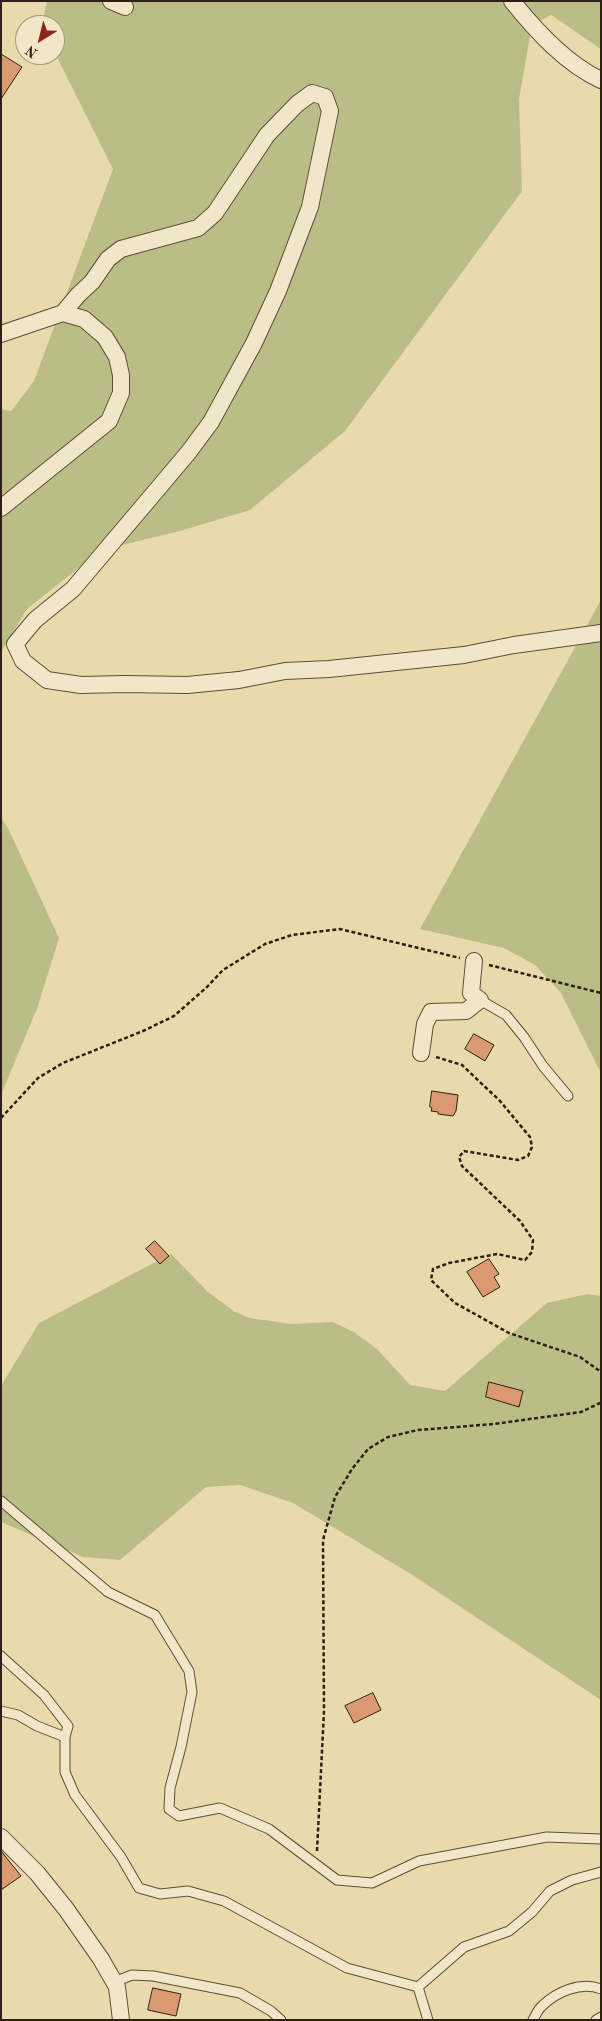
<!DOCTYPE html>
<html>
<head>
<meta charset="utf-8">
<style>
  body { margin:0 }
  #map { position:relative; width:602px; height:2021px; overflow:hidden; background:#e9daab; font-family:"Old Standard TT",serif }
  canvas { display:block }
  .frame { position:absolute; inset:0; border:2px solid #2d2016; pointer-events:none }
  .north { position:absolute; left:15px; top:15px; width:50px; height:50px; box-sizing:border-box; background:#f1e7c8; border:1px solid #a39781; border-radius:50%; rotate:216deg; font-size:14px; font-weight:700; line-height:20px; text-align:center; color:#2d2016 }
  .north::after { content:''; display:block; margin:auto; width:18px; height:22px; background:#8f2418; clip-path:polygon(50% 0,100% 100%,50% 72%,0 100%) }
</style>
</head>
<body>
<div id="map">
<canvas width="602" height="2021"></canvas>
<div class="frame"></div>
<div class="north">N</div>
</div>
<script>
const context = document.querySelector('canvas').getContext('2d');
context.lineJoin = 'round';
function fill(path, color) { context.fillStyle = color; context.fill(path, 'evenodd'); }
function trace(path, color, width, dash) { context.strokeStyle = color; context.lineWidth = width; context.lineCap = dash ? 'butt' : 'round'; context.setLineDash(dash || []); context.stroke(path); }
const green = new Path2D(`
  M47 1H601V49L551 15 532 25 519 99 522 191 345 431 250 510 180 531 101 550 27 609 1 652V409L11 411 34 381 113 169 55 53V25H42Z
  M601 600V1073L561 993 535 965 504 948 420 929Z
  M1 818 8 828 59 938 38 1006 1 1095Z
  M171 1254 208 1292 235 1312 250 1318 291 1324 333 1322 354 1332 378 1350 410 1385 445 1391 547 1303 587 1294 601 1296V1700L414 1576 293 1503 240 1485 206 1487 120 1560 83 1557 1 1522V1386L39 1323Z`);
const building = new Path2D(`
  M1 54 22 67 1 99Z
  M474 1034 494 1045 485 1061 465 1049Z
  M432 1091 458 1095 456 1111 453 1116 438 1114V1112L431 1111 432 1108 430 1107Z
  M155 1241 169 1256 160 1264 146 1249Z
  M489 1259 499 1274 494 1277 500 1287 483 1297 467 1272Z
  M489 1382 523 1391 519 1407 486 1397Z
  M373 1693 381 1710 354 1723 345 1706Z
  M1 1851 21 1876 1 1890Z
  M153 1988 181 1994 176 2016 148 2010Z`);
const path = new Path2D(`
  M489 965 601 993
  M436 1057 462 1065 500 1101 530 1137 532 1147 528 1156 518 1160 464 1151 459 1157 462 1166 520 1221 533 1240 532 1252 525 1260 497 1254 449 1263 433 1269 431 1280 455 1303 509 1333 580 1357 601 1372
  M1 1118 38 1078 63 1063 143 1031 174 1016 207 987 223 970 265 944 292 935 340 929 460 958
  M317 1851 324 1711 323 1540 335 1497 352 1469 368 1449 388 1437 418 1430 494 1424 581 1412 600 1403 601 1400`);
const service = new Path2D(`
  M480 1000 506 1015 524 1037 543 1066 568 1096
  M1 1501 108 1592 155 1615 189 1671 192 1692 181 1747 170 1788 169 1809 179 1816 220 1808 269 1829 337 1880 372 1883 419 1861 547 1837 601 1839
  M1 1656 44 1695 68 1726 65 1737V1772L75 1795 121 1857 139 1888 160 1894 188 1891 224 1901 347 1968 418 1987
  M1 1711 18 1715 37 1726 65 1737
  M114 1982 132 1975 153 1976 240 1993 271 2011 281 2020
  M418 1987 464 1947 509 1931 532 1912 550 1891 572 1880 601 1872
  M418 1987 428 2020
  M533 2020C536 2015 538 2009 542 2006 556 1992 581 1981 601 1989
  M596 2020 601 2017`);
const minor = new Path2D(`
  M111 1 125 7
  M512 1C536 31 566 64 601 80
  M1 334 63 313 78 295 92 282 108 259 121 249 198 228 215 213 267 135 297 104 312 93 325 97 330 111 310 207 278 291 254 343 211 422 188 453 73 589 35 620 15 644 23 661 47 680 81 685 124 684 187 685 239 680 285 671 329 669 464 655 514 645 601 633
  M1 508 109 421 121 393V375L117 357 105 337 84 319 63 313
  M421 1053 425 1024 431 1012 466 1011 480 1000 471 993 474 961
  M1 1837 37 1873 66 1909 101 1959 117 1987 121 2020`);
fill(green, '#babe86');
fill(building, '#da9970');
trace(building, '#2d2016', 1);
trace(service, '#5c4e3b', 11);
trace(minor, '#5c4e3b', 18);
trace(path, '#2d2016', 2.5, [4, 2.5]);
trace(service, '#f1e7c8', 9);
trace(minor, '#f1e7c8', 16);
</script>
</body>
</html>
